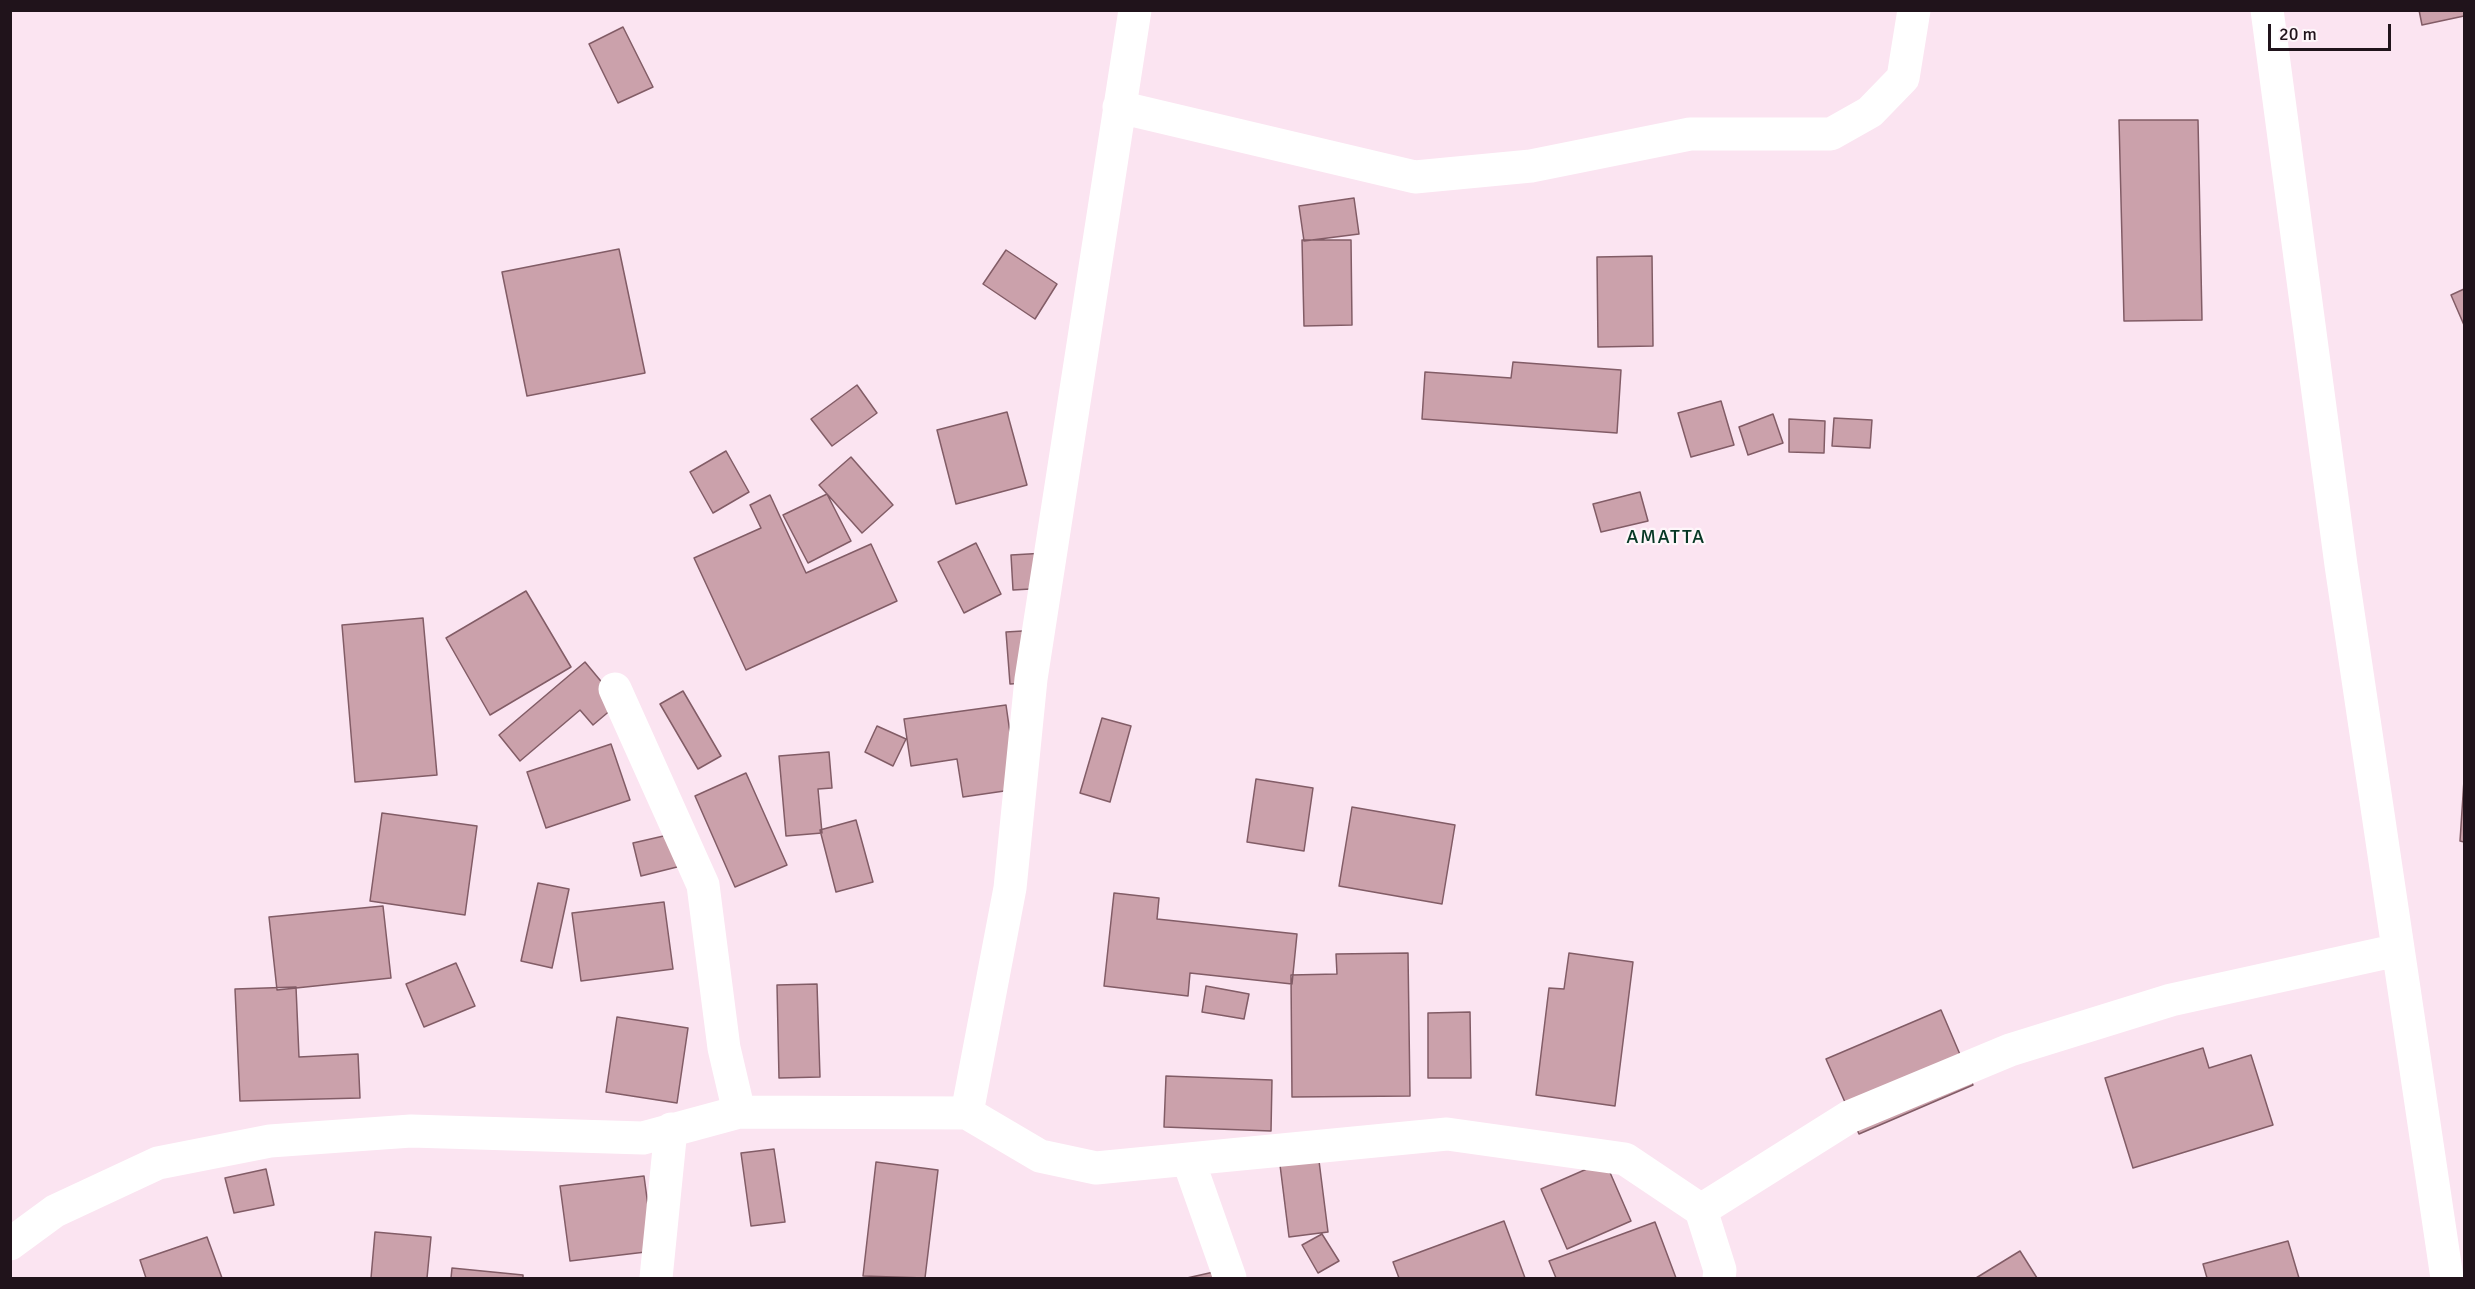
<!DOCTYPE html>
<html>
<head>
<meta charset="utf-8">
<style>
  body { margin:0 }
  #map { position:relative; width:2475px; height:1289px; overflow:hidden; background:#fbe4f1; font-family:Signika,sans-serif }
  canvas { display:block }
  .frame { position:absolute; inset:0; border:12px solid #20131b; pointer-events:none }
  .scale { position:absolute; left:2268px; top:24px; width:123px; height:27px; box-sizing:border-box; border:3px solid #20131b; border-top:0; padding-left:8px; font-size:18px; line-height:21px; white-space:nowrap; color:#20131b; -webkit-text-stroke:4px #fef6fa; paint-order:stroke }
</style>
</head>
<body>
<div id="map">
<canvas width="2475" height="1289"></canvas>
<div class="frame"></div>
<div class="scale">20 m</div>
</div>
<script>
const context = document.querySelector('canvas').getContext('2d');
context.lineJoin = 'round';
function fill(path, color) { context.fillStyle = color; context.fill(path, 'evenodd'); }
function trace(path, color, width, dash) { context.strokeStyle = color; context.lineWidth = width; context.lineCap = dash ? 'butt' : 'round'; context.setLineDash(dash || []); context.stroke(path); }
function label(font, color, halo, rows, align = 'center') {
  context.font = font + ' Signika,sans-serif'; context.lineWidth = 4.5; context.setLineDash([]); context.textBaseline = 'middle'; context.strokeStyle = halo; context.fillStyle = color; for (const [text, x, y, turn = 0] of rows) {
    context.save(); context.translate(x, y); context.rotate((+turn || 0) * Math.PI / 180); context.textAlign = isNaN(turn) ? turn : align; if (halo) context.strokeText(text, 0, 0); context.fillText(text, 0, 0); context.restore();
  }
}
const building = new Path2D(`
  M2419 10H2464V16L2422 25Z
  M623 27 653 87 618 103 589 44Z
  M2119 120H2198L2202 320 2124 321Z
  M1354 198 1359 234 1304 241 1299 206Z
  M1302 240H1351L1352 325 1304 326Z
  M619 249 645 373 527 396 502 272Z
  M1006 250 1057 284 1035 319 983 284Z
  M1652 256 1653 346 1598 347 1597 257Z
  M2464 289V325L2451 295Z
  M1513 362 1621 370 1617 433 1422 419 1425 372 1511 378Z
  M857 385 877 413 832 446 811 419Z
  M1721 401 1734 445 1691 457 1678 413Z
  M1007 412 1027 485 956 504 937 430Z
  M1773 414 1783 443 1748 455 1739 427Z
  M1834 418 1872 420 1870 448 1832 446Z
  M1789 419 1825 421 1824 453 1789 452Z
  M726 451 749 492 713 513 690 472Z
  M851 457 893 505 862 533 819 485Z
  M1640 492 1648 521 1601 532 1593 504Z
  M827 494 851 541 808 563 783 515Z
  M770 495 806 573 871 544 897 601 746 670 694 558 761 528 750 505Z
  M976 543 1001 594 964 613 938 562Z
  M1046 553 1048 588 1013 590 1011 555Z
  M526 591 571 667 490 715 446 638Z
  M423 618 437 775 355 782 342 625Z
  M1039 630 1044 682 1010 684 1006 632Z
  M585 662 619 703 593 725 580 710 520 761 499 735Z
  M683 691 721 756 698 769 660 704Z
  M1006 705 1018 789 963 797 957 759 911 766 904 719Z
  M1102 718 1131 726 1110 802 1080 793Z
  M877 726 906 739 893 766 865 752Z
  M611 744 630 800 546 828 527 772Z
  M829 752 832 788 818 789 822 833 786 836 779 756Z
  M746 773 787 865 735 887 695 796Z
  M1256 779 1313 788 1304 851 1247 842Z
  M2464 780V842L2460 841Z
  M1352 807 1455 825 1442 904 1339 886Z
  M382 813 477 826 465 915 370 901Z
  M856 820 873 882 836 892 820 830Z
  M681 832 689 864 641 876 633 843Z
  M538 883 569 889 552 968 521 961Z
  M1114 893 1159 898 1157 919 1297 934 1292 984 1190 973 1188 996 1104 986Z
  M664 902 673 969 581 981 572 913Z
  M383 906 391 978 277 990 269 917Z
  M1408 953 1410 1096 1292 1097 1291 975 1337 974 1336 954Z
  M1569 953 1633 962 1615 1106 1536 1095 1549 988 1564 989Z
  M456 963 475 1006 424 1027 406 984Z
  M817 984 820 1077 779 1078 777 985Z
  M1206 986 1249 994 1244 1019 1202 1012Z
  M296 987 299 1057 358 1054 360 1098 240 1101 235 989Z
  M1941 1010 1973 1085 1859 1134 1826 1059Z
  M1470 1012 1471 1078H1428V1013Z
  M617 1017 688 1028 677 1103 606 1092Z
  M2203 1048 2209 1068 2251 1055 2273 1125 2133 1168 2105 1078Z
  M1166 1076 1272 1080 1271 1131 1164 1127Z
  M774 1149 785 1222 751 1226 741 1153Z
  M1318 1153 1328 1232 1289 1237 1279 1157Z
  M1605 1161 1631 1221 1567 1249 1541 1189Z
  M876 1162 938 1170 925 1278 863 1276Z
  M266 1169 274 1205 234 1213 225 1178Z
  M644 1176 654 1251 570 1261 560 1186Z
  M1504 1221 1525 1278H1399L1393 1262Z
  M1655 1222 1676 1278H1556L1549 1261Z
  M375 1232 431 1237 427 1278H371Z
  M1322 1234 1339 1261 1318 1273 1302 1245Z
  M207 1237 222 1278H146L140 1260Z
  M2288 1241 2299 1278H2207L2203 1264Z
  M2020 1251 2037 1278H1976Z
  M452 1268 523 1275V1278H451Z
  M1227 1269 1230 1278H1187Z`);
const minor = new Path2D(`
  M2267 10 2341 565 2447 1278
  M1119 107 1415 177 1531 166 1690 134H1831L1870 112 1903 78 1914 10
  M615 689 703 885 724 1048 739 1112
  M967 1113 1010 888 1031 679 1135 10
  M1188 1159 1230 1278
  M1701 1210 1849 1117 2010 1050 2171 1000 2398 950
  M10 1244 55 1211 158 1163 270 1141 411 1131 643 1138 739 1112 967 1113 1040 1156 1096 1168 1447 1134 1625 1159 1701 1210 1720 1270 1719 1278
  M656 1278 671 1129`);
const quarterNames = [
  ["AMATTA",1666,538]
];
fill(building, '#cba1ab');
trace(building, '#825c66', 1.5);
trace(minor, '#fff', 33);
context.letterSpacing = '1.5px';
label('20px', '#073725', '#fef6fa', quarterNames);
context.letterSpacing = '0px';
</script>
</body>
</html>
